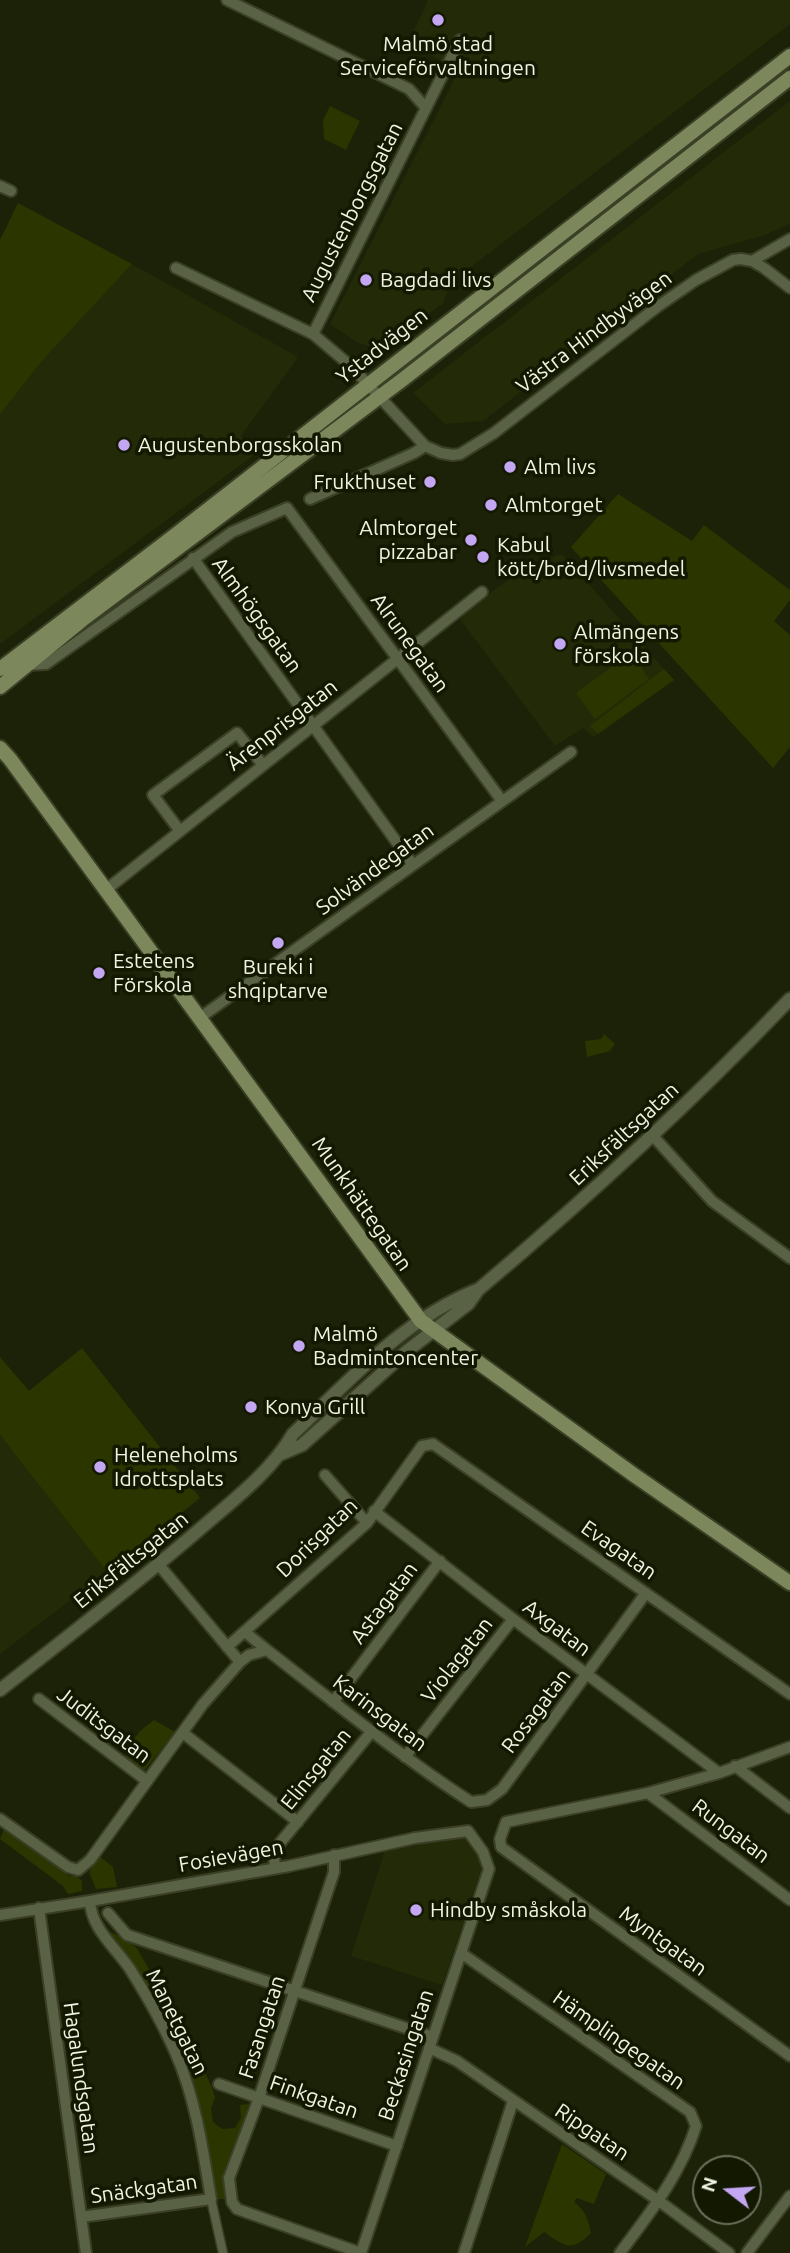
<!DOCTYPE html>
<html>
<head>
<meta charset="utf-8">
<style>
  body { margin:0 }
  #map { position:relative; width:790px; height:2253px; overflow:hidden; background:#1c2207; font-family:Ubuntu,sans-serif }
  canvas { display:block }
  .north { position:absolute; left:692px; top:2155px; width:70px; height:70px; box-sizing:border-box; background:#131801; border:2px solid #6b705c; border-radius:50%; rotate:287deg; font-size:19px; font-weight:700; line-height:28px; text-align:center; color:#eff4e4 }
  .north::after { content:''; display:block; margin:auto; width:24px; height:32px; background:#c3a7f2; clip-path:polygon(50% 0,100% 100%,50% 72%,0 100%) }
</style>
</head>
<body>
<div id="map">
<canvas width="790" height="2253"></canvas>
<div class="north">N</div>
</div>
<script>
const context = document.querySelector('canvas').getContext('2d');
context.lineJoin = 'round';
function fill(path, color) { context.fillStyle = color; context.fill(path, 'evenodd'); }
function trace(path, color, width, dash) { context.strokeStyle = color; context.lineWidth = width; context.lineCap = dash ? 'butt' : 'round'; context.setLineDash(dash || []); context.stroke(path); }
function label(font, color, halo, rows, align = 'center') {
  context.font = font + ' Ubuntu,sans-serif'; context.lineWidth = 7; context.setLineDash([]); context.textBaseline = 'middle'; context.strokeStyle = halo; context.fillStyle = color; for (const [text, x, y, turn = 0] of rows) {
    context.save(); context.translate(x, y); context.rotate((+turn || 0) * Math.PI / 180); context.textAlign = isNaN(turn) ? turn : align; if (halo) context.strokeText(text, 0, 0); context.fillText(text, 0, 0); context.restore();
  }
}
const built = new Path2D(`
  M428 0H790V24L451 282 443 303 407 331 375 349 355 341 330 324 459 70 408 43Z
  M790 101V223L765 235 698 254 483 421 445 424 413 393Z
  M132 264 298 357 241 436 255 454 0 644V414L42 361Z
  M562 554 674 680 593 737 583 728 555 746 460 619 489 594 507 581 533 565Z
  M0 1435 107 1572 0 1654Z
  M466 1833 483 1863 442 1985 351 1956 385 1850 414 1840Z`);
const green = new Path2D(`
  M330 106 360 121 346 150 324 139 323 120Z
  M18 203 132 264 42 361 0 414V240Z
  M618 494 692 541 704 525 790 590V600L774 621 790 635V747L773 768 571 547Z
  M631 653 649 679 595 719 576 693Z
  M664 669 674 680 598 734 590 726Z
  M604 1034 615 1044 610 1051 587 1057 585 1041 601 1039Z
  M82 1348 200 1498 107 1572 0 1435V1357L29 1391Z
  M154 1720 175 1732 143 1772 127 1762 125 1751 140 1731Z
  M4 1829 9 1830 69 1876H77L82 1881V1891L68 1894 63 1886 0 1839Z
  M99 1856 113 1867 117 1887 96 1889 89 1872Z
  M103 1928 131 1942 138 1950 181 2025 211 2085 215 2097 211 2109 213 2122 222 2129 235 2128 241 2118 240 2105 249 2104 223 2182 227 2199H216L181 2061Z
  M562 2144 606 2174 594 2204 577 2198 574 2202C586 2211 588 2219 591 2233 571 2253 565 2246 544 2232L525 2247Z`);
const pedestrian = new Path2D(`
  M211 2199 223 2253`);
const minor = new Path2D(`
  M227 0 409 89 426 108
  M0 186 11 191
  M752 261 764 268 790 288
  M176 268 313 334 352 367 425 446 441 453 453 455 460 454 494 433 657 307 696 280 733 260 741 259 752 261 790 239
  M313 334 460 40
  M310 499 414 453 425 446
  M193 558 413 865
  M28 665 46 664 232 532 287 508 502 801
  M180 831 153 795 237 733 263 765
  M107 889 482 592
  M201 1017 571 752
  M653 1136 712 1201 790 1258
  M325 1475 367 1523
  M374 1511 513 1619 719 1773
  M159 1565 240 1662
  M245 1632 267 1650
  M227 1647 367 1523 422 1446 433 1444 790 1694
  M39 1699 147 1781
  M333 1702 440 1561
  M183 1733 298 1822
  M790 1747 719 1773 648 1793 506 1822 500 1839 501 1847 790 2056
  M405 1757 513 1619
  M735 1766 790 1808
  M648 1793 790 1900
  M0 1819 68 1867 78 1870 90 1860 203 1704 240 1662 249 1655 267 1650C334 1702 400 1756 471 1802L487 1800 502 1789 646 1593
  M334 1855V1872L259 2098 229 2178 232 2202 237 2209 361 2253
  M275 1868 274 1856 280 1843 372 1731
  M39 1908 86 2253
  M108 1913 127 1935 433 2037
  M0 1915 90 1901 289 1866 415 1838 468 1831 483 1852 489 1869 361 2253
  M461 1953 690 2112 696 2126C681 2174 649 2214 620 2253
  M429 2048 457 2061 659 2201 729 2253
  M219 2084 397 2146
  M81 2217 211 2199C203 2150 196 2100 176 2054 163 2024 147 1996 130 1969 115 1947 91 1928 90 1901
  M464 2253 513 2101
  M747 2253 790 2196`);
const tertiary = new Path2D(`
  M281 1454 302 1445 407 1351 468 1304 478 1290C587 1198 692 1102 790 999
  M0 1690C67 1637 135 1585 200 1529 232 1501 271 1472 293 1434 349 1381 404 1319 477 1290`);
const secondary = new Path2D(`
  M0 669 174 536 790 56
  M0 687 82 620 402 380 790 78
  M0 748 10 759 421 1321 634 1475 790 1583`);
const markers = [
  [438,20,7,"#c3a7f2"],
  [366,280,7,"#c3a7f2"],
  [124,445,7,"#c3a7f2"],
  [510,467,7,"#c3a7f2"],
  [430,482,7,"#c3a7f2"],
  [491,505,7,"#c3a7f2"],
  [471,540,7,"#c3a7f2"],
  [483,557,7,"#c3a7f2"],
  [560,644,7,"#c3a7f2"],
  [278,943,7,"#c3a7f2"],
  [99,973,7,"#c3a7f2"],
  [299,1346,7,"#c3a7f2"],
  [251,1407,7,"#c3a7f2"],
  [100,1467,7,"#c3a7f2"],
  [416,1910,7,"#c3a7f2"]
];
const poiNames = [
  ["Malmö stad",438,44,"center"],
  ["Serviceförvaltningen",438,68,"center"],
  ["Bagdadi livs",380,280],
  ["Augustenborgsskolan",138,445],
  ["Alm livs",524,467],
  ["Frukthuset",416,482,"right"],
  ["Almtorget",505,505],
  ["Almtorget",457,528,"right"],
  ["pizzabar",457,552,"right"],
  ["Kabul",497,545],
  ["kött/bröd/livsmedel",497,569],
  ["Almängens",574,632],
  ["förskola",574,656],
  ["Estetens",113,961],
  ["Förskola",113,985],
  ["Bureki i",278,967,"center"],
  ["shqiptarve",278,991,"center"],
  ["Malmö",313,1334],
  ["Badmintoncenter",313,1358],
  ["Konya Grill",265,1407],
  ["Heleneholms",114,1455],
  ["Idrottsplats",114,1479],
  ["Hindby småskola",430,1910]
];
const streetNames = [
  ["Augustenborgsgatan",352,212,-63],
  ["Västra Hindbyvägen",594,332,-37],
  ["Ystadvägen",382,346,-38],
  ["Almhögsgatan",257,615,54],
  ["Alrunegatan",410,643,54],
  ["Ärenprisgatan",282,725,-38],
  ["Solvändegatan",375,869,-36],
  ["Eriksfältsgatan",624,1134,-43],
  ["Munkhättegatan",362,1204,55],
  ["Dorisgatan",317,1538,-44],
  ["Evagatan",619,1550,35],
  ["Eriksfältsgatan",131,1560,-39],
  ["Astagatan",384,1603,-53],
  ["Axgatan",557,1628,37],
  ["Violagatan",457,1660,-52],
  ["Rosagatan",536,1711,-53],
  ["Karinsgatan",380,1713,37],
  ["Juditsgatan",104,1725,37],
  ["Elinsgatan",316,1769,-51],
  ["Rungatan",731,1831,37],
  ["Fosievägen",231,1856,-10],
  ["Myntgatan",663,1941,36],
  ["Manetgatan",177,2022,64],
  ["Fasangatan",262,2027,-72],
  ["Hämplingegatan",619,2040,35],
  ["Beckasingatan",406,2055,-72],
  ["Hagalundsgatan",81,2078,82],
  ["Finkgatan",314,2097,19],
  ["Ripgatan",592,2132,34],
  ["Snäckgatan",144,2189,-8]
];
fill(built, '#232a08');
fill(green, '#2b3500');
trace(pedestrian, '#3a3f26', 11);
trace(minor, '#3a3f26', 14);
trace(tertiary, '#3a3f26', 16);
trace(secondary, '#3a3f26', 18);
trace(pedestrian, '#5a6246', 8);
trace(minor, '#5a6246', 10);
trace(tertiary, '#5a6246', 12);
trace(secondary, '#7c885b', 14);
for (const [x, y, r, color] of markers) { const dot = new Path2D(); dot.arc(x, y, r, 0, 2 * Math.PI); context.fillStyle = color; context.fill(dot); trace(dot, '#131801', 2.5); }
label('21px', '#eff4e4', '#131801', poiNames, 'left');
label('21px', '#eff4e4', '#131801', streetNames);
</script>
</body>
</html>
